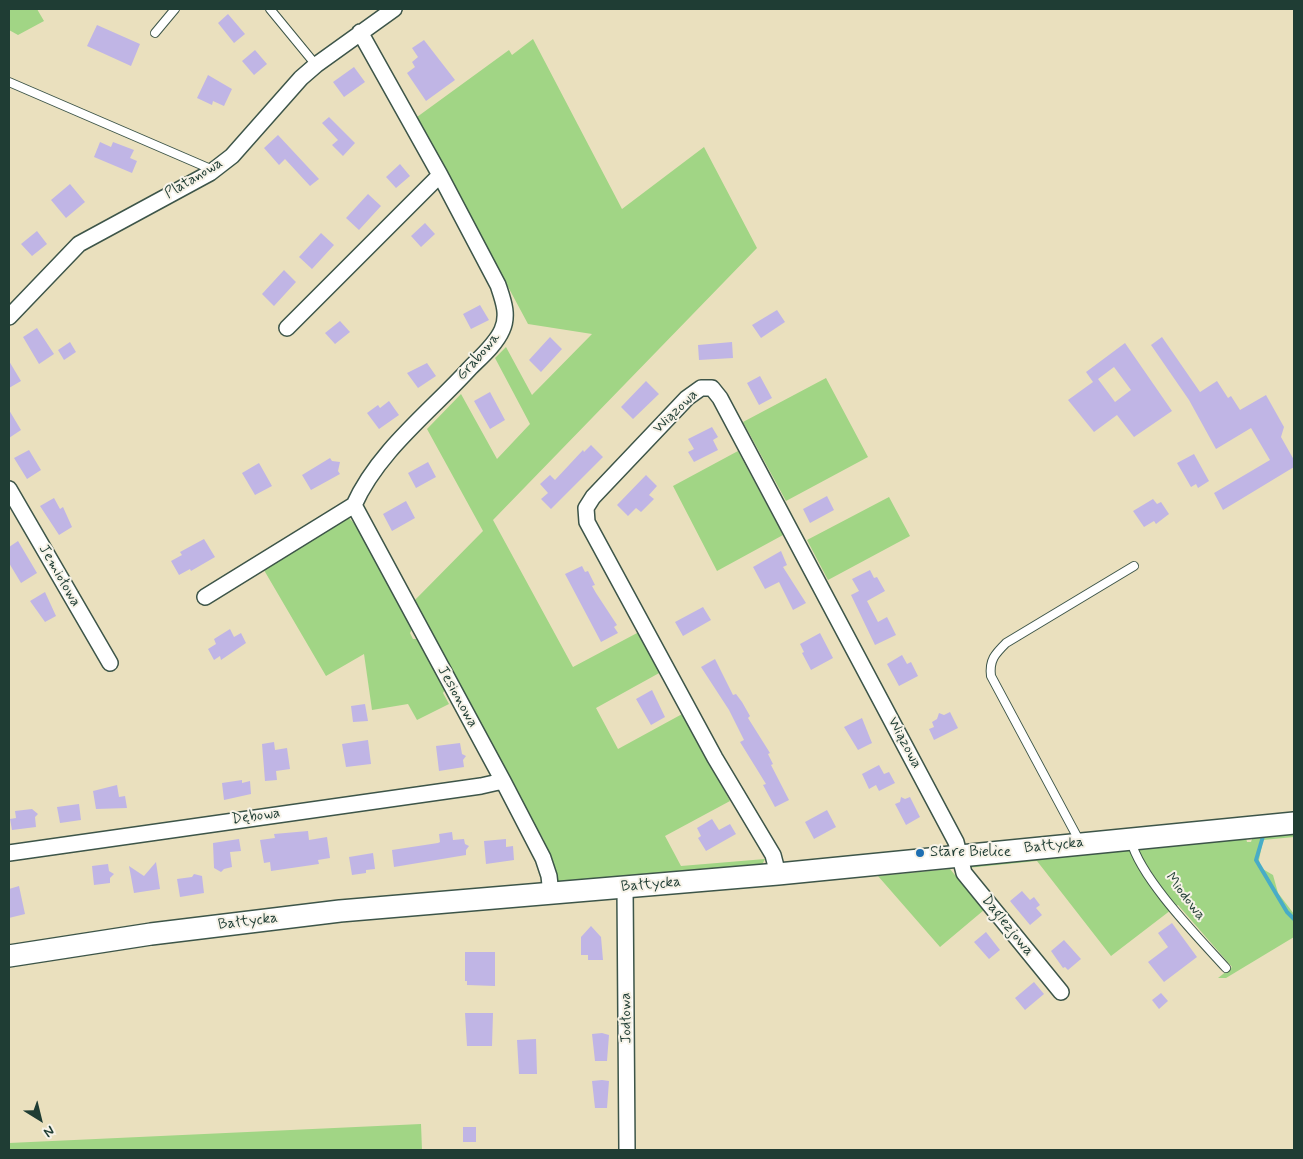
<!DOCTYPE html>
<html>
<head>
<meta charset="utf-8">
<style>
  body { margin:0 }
  #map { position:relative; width:1303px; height:1159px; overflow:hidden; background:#eae0be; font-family:Mynerve,sans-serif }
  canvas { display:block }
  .frame { position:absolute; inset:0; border:10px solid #1f3d34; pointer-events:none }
  .north { position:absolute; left:15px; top:1094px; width:50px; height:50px; -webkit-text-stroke:4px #f7f3e8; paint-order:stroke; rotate:144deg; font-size:14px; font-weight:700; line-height:20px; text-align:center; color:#1f3d34 }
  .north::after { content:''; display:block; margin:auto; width:18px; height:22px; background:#1f3d34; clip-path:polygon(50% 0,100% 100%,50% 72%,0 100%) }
</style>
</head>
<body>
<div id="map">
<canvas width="1303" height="1159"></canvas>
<div class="frame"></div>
<div class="north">N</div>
</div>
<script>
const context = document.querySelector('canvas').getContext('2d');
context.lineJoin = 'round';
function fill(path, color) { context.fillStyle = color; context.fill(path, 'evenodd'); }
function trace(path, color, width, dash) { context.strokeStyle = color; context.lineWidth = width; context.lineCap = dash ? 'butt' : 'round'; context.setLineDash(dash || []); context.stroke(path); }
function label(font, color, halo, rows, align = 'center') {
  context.font = font + ' Mynerve,sans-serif'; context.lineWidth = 4; context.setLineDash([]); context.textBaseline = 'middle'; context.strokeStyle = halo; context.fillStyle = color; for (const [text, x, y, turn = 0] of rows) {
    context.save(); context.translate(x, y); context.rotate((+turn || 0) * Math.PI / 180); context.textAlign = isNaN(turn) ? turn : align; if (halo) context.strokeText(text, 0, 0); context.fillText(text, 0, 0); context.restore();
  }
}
const green = new Path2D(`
  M9 9H37L44 21 18 35 9 30Z
  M533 39 622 209 704 147 757 248 493 520 573 667 639 632 661 672 596 708 618 749 684 713 730 801 665 836 681 866 765 859 761 867 559 884 557 882 543 846 544 840 539 832 535 831 436 648 438 644 433 635 429 634 412 603 483 531 427 429 461 394 497 459 530 424 495 358 506 347 532 395 592 334 528 324 417 117 509 50 512 55Z
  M826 378 868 457 786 501 743 422Z
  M738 451 783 535 717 571 673 486Z
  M889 497 910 536 828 580 807 540Z
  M342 517 349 518 359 528 414 626 410 633 413 639H420L447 686 443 693 449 704 417 720 408 704 372 710 364 654 326 676 261 565Z
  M1294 828V837L1263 840 1259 860 1261 868 1273 875 1278 893 1294 914V937L1226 978H1218L1232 967 1178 905 1175 907 1138 852 1139 846 1245 834 1247 842H1251L1254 833Z
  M1129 848 1171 910 1111 956 1037 861 967 868V864Z
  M950 869 984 910 940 947 878 876Z
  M421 1124 422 1150H9V1143Z`);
const stream = new Path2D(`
  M1264 833 1256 860 1287 912 1294 919`);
const building = new Path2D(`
  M228 14 245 34 234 43 218 23Z
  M97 25 140 44 131 66 87 46Z
  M424 40 455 80 426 101 407 73 415 67 412 62 418 57 412 48Z
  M255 50 267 64 254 75 242 61Z
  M354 67 365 82 344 97 333 82Z
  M208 75 232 89 224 106 213 101 212 105 197 98Z
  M329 117 355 143 343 156 332 145 338 140 322 123Z
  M278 135 319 179 310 186 285 159 279 165 264 148Z
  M100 142 111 147 113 142 134 150 130 158 137 161 132 173 94 157Z
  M400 164 410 176 396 188 386 177Z
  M70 184 85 202 66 218 51 200Z
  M368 194 381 206 359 230 346 218Z
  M425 223 435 234 421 247 411 236Z
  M37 231 47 244 32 256 21 244Z
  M321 233 334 245 312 269 299 257Z
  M284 270 296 282 274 306 262 294Z
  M480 305 489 320 471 329 463 314Z
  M777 310 785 322 761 338 752 325Z
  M340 321 350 332 335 344 325 333Z
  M37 328 54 354 39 364 23 337Z
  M550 337 562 349 541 372 529 360Z
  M1162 337 1200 392 1217 381 1228 398 1231 396 1240 410 1266 395 1284 427 1281 437 1294 460V467L1223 510 1214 493 1270 460 1251 428 1216 449 1189 400 1151 345Z
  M70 342 76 352 64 360 58 350Z
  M732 342 733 358 699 360 698 345Z
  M1125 343 1172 411 1134 437 1117 415 1094 432 1068 400 1093 382 1086 372ZM1114 367 1131 390 1115 402 1098 379Z
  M9 361 21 381 9 388Z
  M427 363 436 376 418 388 407 373Z
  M760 376 772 398 759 405 747 383Z
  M646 381 659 394 633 419 621 407Z
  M490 392 505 420 490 429 474 401Z
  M389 401 399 415 379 429 367 413 378 405 380 408Z
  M9 410 21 430 9 438Z
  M712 427 718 437 713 440 718 450 694 462 688 452 694 449 688 439Z
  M591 445 603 457 551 509 541 499 548 493 540 484 550 475 555 480 583 450 584 452Z
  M29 450 41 470 27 479 14 458Z
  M1194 454 1209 481 1198 488 1196 484 1191 487 1177 463Z
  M330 458 332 461 340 462 338 471 340 474 311 490 302 475Z
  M428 462 436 477 416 488 408 473Z
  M259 463 272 486 255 495 242 473Z
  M646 475 657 486 649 495 654 499 641 512 636 508 628 516 617 505Z
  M827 496 834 510 810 523 803 509Z
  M54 498 60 509 63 507 72 527 59 535 40 506Z
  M1153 499 1157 504 1161 502 1169 514 1156 524 1154 521 1144 527 1133 511Z
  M406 501 415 518 392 531 383 514Z
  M204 539 215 557 191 571 190 569 179 575 171 561 182 555 180 552Z
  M18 541 37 573 21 583 9 563V547Z
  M781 551 787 565 783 567 806 603 793 610 779 582 765 589 753 567Z
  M582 566 585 572 588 571 595 585 592 586 596 593 617 625 614 627 618 633 601 642 565 574Z
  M870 570 874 578 877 577 885 591 867 601 878 622 887 617 896 635 875 645 851 595 859 591 852 579Z
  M45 592 56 616 45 622 30 601Z
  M703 607 711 620 683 636 675 622Z
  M230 629 234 637 241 633 246 643 221 660 220 656 214 660 208 649 216 644 214 639Z
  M820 633 833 658 811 670 802 653 804 652 800 644Z
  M902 655 907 664 911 662 918 676 899 686 887 664Z
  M715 659 733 695 736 694 742 702 750 716 748 718 770 753 768 754 773 764 771 765 789 800 775 807 763 785 766 784 740 742 744 740 729 710 701 667Z
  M652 690 665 717 651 725 636 699Z
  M365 704 368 721 353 722 351 706Z
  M950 712 958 728 934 740 929 729 934 727 932 722 937 719 939 713 944 715Z
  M862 718 872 743 858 750 844 727Z
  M368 740 371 764 346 767 342 744Z
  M274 742 275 750 287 748 290 769 276 771 277 780 265 781 262 744Z
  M460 743 462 754 466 756 463 760 464 767 439 771 436 746Z
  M879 765 884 774 889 772 895 783 879 791 876 785 869 789 862 774Z
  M242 780V783L250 781 251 794 224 800 222 783Z
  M117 785 119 797 125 796 127 808 96 809 93 791Z
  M901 797 905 799 910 797 920 817 906 825 895 804 900 802Z
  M79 804 81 820 60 823 57 807Z
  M32 809 38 814 35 817 36 827 12 830 10 819 16 818 15 811Z
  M827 810 836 827 814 839 805 822Z
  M712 819 719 830 730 824 736 834 706 851 698 838 701 836 697 828Z
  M308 831 309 840 327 837 330 858 318 860 319 864 271 871 270 862 264 863 260 840 275 838 274 834Z
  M452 832 453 840 464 839 465 844 469 846 466 850V855L394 867 392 850 438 843 440 842 439 834Z
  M239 839 241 851 230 852 232 867 224 869 221 872 214 868 213 843Z
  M506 839V847L513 846 514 860 486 864 484 841Z
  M373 853 375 869 366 870V873L352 875 349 857Z
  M156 862 160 889 134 893 129 866 144 876Z
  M108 864 109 871 114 874 110 878V883L94 885 92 866Z
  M194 874 202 876 204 893 180 897 177 879 192 877Z
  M19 886 25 914 9 918V889Z
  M1022 891 1030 900 1034 897 1040 905 1036 908 1042 915 1030 925 1010 901Z
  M1172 923 1197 957 1164 982 1148 962 1168 947 1158 933Z
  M591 926 601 937 603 960H588V955H581V937Z
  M986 932 1000 950 989 959 974 942Z
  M1064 940 1081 959 1068 970 1065 967 1063 968 1051 951Z
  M465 952H495V986L467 985V981H465Z
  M1034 982 1044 994 1025 1010 1015 998Z
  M1161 993 1168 1001 1159 1009 1152 1000Z
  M465 1013H493L492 1046H467Z
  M602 1033 609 1035 607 1061H595L592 1034Z
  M536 1039 537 1074H519L517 1040Z
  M602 1080 609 1081 607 1108H595L592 1081Z
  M463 1127H476V1142H463Z`);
const lane = new Path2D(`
  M270 9 316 65
  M155 33 175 9
  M9 82 213 170
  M1131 841C1141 879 1198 937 1226 968
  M1080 842 991 676C989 660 995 654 1006 643L1134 566`);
const street = new Path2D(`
  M9 317 79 244 210 173 232 156 301 78 316 65 394 9
  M287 328 440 175
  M9 489 110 663
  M354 505 503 781 543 858 549 876 551 894
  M205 597 354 505C378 451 431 411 470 368 481 357 496 344 502 330 509 315 503 300 498 285L440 175 360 32
  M9 853 481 786 503 781
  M778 874 773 855 715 758 587 522 586 508 593 497 687 398 701 388H712L720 398 956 842 964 873 1061 992
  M625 887 627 1150`);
const secondary = new Path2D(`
  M9 956 151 934 340 911 778 874 1294 823`);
const markers = [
  [920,853,5,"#1f6fb2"]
];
const streetNames = [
  ["Platanowa",194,179,-31],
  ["Grabowa",479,357,-49],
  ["Wiązowa",676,412,-44],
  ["Jemiołowa",59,576,60],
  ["Jesionowa",457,697,61],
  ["Wiązowa",904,743,62],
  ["Dębowa",256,817,-8],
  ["Bałtycka",1054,846,-6],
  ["Bałtycka",651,885,-5],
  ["Miodowa",1185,897,52],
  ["Bałtycka",248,922,-7],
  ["Daglezjowa",1007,926,51],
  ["Jodłowa",627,1018,-91]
];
const poiNames = [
  ["Stare Bielice",930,853]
];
fill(green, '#a1d585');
trace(stream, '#48acc7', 4);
fill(building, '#c0b5e5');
trace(lane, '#3d5549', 10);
trace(street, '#3d5549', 18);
trace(secondary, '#3d5549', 24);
trace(lane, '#fff', 8);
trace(street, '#fff', 15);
trace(secondary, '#fff', 21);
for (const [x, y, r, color] of markers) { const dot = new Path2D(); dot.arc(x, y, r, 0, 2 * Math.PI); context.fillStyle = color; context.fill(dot); trace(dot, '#f7f3e8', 2); }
label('15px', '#1f3d34', '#f7f3e8', streetNames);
label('15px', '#1f3d34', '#f7f3e8', poiNames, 'left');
</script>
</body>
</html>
